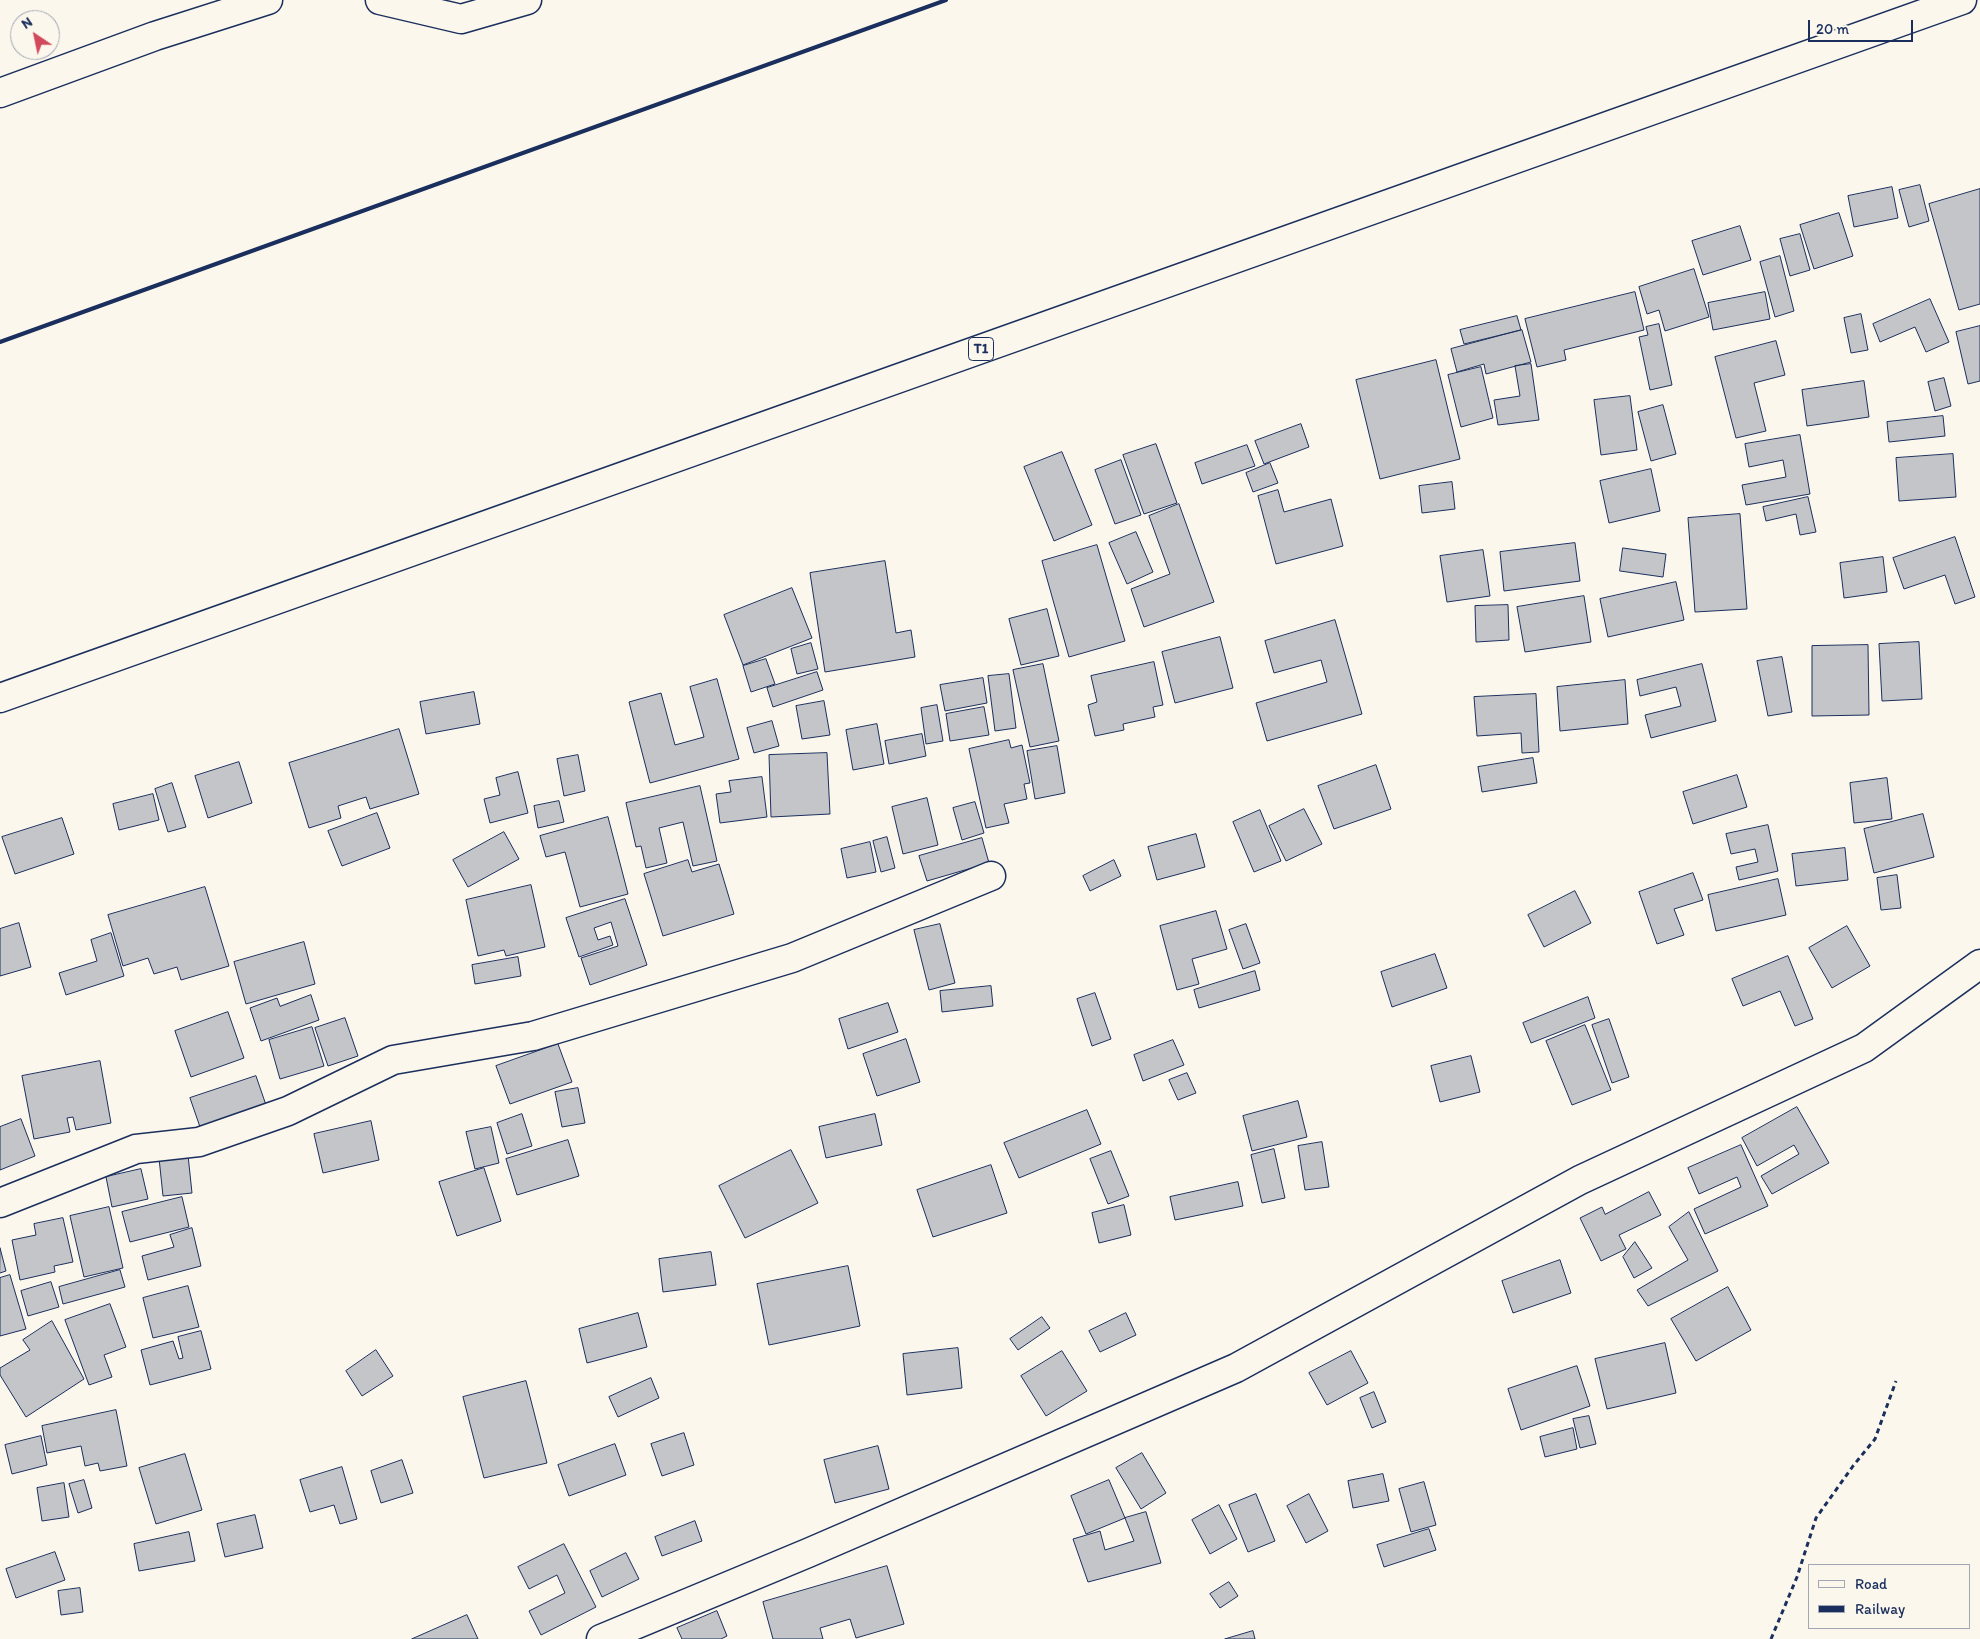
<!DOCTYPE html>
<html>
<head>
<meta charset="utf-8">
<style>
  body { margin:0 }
  #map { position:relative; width:1980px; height:1639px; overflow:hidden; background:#fbf7ec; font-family:Itim,sans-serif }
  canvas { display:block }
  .legend { position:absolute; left:1808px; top:1564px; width:162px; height:65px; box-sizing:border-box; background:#fbf7ec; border:1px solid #a1a7b3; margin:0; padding:6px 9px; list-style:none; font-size:15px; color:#1b2f5e }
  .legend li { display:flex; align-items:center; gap:10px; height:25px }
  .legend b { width:25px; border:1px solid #a1a7b3 }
  .north { position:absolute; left:10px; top:10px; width:50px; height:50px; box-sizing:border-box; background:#fbf7ec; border:1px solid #a1a7b3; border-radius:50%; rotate:326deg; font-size:14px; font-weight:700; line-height:20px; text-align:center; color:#1b2f5e }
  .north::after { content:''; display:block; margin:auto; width:18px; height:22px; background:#d1495b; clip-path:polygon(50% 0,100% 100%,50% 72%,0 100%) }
  .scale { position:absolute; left:1808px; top:20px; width:105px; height:22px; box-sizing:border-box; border:2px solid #1b2f5e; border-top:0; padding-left:6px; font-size:15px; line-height:18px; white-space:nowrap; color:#1b2f5e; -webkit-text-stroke:4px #fbf7ec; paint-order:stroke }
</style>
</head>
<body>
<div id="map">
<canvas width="1980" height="1639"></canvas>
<ul class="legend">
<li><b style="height:6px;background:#fbf7ec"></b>Road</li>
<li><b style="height:6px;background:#1b2f5e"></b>Railway</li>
</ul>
<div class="north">N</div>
<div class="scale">20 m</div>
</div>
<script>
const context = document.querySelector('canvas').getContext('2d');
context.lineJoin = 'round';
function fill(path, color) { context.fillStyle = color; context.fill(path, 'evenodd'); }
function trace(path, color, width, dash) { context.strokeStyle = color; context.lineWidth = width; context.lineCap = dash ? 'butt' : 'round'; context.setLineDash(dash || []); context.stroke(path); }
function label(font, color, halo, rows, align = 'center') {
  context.font = font + ' Itim,sans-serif'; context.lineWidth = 4; context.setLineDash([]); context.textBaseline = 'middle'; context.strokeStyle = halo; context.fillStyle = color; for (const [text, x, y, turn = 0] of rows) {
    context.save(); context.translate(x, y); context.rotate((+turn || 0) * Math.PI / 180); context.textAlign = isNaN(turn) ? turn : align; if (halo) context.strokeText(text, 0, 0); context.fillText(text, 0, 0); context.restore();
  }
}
const building = new Path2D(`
  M1920 185 1929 221 1909 227 1899 190Z
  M1892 187 1898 218 1854 227 1848 196Z
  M1980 189V304L1959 310 1929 204Z
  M1839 213 1853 256 1814 269 1800 225Z
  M1740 226 1751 260 1703 275 1692 241Z
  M1800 234 1810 270 1790 276 1780 239Z
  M1780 256 1794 311 1775 317 1760 262Z
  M1694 269 1709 317 1665 331 1659 310 1647 314 1639 287Z
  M1635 292 1644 330 1564 350 1566 360 1537 367 1525 319Z
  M1765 292 1770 319 1713 330 1708 303Z
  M1930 299 1949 342 1926 352 1915 327 1880 342 1873 324Z
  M1861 314 1868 350 1851 353 1844 318Z
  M1517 316 1521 330 1464 344 1460 330Z
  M1659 324 1672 385 1650 390 1639 337 1648 335 1646 327Z
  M1980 326V381L1968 384 1956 332Z
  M1522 330 1531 362 1486 374 1484 364 1457 372 1451 349Z
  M1776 341 1785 375 1754 383 1766 431 1736 438 1715 357Z
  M1436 360 1460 459 1380 479 1356 380Z
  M1531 364 1539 420 1498 425 1494 400 1520 396 1515 366Z
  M1481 367 1493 418 1461 427 1448 375Z
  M1944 378 1951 406 1935 411 1928 382Z
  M1864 381 1869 417 1807 426 1802 390Z
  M1630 396 1637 450 1601 455 1594 400Z
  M1663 405 1676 454 1651 461 1638 412Z
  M1943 416 1945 436 1889 442 1887 422Z
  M1301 424 1309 447 1264 464 1255 441Z
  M1800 435 1810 494 1746 505 1742 485 1786 477 1783 460 1749 467 1745 444Z
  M1156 444 1177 503 1144 514 1123 455Z
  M1247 445 1255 466 1202 484 1195 463Z
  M1062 452 1092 525 1054 541 1024 467Z
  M1953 454 1956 497 1899 501 1896 458Z
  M1121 460 1141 515 1115 524 1095 470Z
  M1270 463 1278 483 1253 492 1246 473Z
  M1651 469 1660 511 1609 523 1600 481Z
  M1452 482 1455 509 1422 513 1419 486Z
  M1278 490 1284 512 1331 499 1343 546 1276 564 1258 496Z
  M1808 497 1816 532 1800 535 1796 514 1766 521 1763 507Z
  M1179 504 1214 602 1144 627 1131 589 1170 574 1149 516Z
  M1740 514 1747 609 1695 612 1688 518Z
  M1136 532 1153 572 1127 584 1109 543Z
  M1955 537 1975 597 1955 604 1945 575 1904 589 1893 558Z
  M1575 543 1580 581 1504 591 1500 552Z
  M1097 545 1125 641 1069 657 1042 561Z
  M1623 548 1666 554 1663 577 1620 571Z
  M1483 550 1490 596 1447 602 1440 556Z
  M1883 557 1887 592 1844 598 1840 563Z
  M885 561 896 633 911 630 915 657 825 672 810 573Z
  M1676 582 1684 620 1608 637 1600 599Z
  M792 588 812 638 743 665 724 615Z
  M1584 596 1591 642 1525 652 1517 607Z
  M1508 605 1509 640 1476 642 1475 606Z
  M1047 609 1059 656 1021 665 1009 619Z
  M1335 620 1362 714 1267 741 1256 703 1327 682 1321 660 1274 673 1265 641Z
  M1220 637 1233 688 1175 703 1162 652Z
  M1919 642 1922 699 1882 701 1879 644Z
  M811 643 818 669 797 674 791 649Z
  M1868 645 1869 715 1812 716V646Z
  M1782 657 1792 712 1768 716 1757 661Z
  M766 659 775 684 751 692 743 666Z
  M1154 662 1163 705 1153 707 1155 717 1123 724 1124 730 1095 736 1088 705 1097 702 1091 676Z
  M1043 664 1059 741 1030 747 1013 670Z
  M1702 664 1716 721 1651 738 1645 715 1681 706 1676 687 1640 696 1637 680Z
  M817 672 823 690 773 707 767 688Z
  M1009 674 1016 728 995 731 988 676Z
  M983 678 987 703 945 711 940 685Z
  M717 679 739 759 650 783 629 702 661 693 675 745 704 737 690 687Z
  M1625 680 1628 724 1560 731 1557 687Z
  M474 692 480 724 426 734 420 702Z
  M1536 694 1539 752 1522 753 1521 733 1477 736 1474 697Z
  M824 701 830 735 802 739 796 706Z
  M937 705 943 741 926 744 921 708Z
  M984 707 989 735 950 741 946 714Z
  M772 721 779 746 754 753 747 728Z
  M877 724 884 764 853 770 846 730Z
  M399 729 419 794 370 809 366 797 338 806 341 818 309 828 289 763Z
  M922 734 926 756 889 764 885 741Z
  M1009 740 1011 748 1022 745 1030 783 1024 784 1027 799 1004 804 1009 823 986 828 969 749Z
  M1057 746 1065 793 1035 799 1027 751Z
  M827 753 830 814 771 817 769 755Z
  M578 755 585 791 564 796 557 759Z
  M1533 758 1537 783 1482 792 1478 767Z
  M239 762 252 803 208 818 195 776Z
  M1376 765 1391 809 1334 829 1318 786Z
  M518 772 528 813 490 823 484 799 500 795 496 778Z
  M1737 775 1747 807 1693 824 1683 792Z
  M762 777 767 817 720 823 716 794 731 792 729 781Z
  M1887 778 1892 819 1854 823 1850 783Z
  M172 783 186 827 168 832 155 789Z
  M700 786 717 861 693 866 683 822 659 828 667 863 646 868 641 846 636 847 626 803Z
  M153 794 159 820 119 830 113 804Z
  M927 798 938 845 903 854 892 807Z
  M559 801 564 822 538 828 534 806Z
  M975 802 984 833 962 840 953 808Z
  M1304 809 1322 844 1286 861 1269 826Z
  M1260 810 1281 861 1254 872 1233 822Z
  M377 813 390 848 342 866 328 831Z
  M1923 814 1934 857 1874 873 1864 829Z
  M608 817 628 894 580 907 565 852 546 857 540 836Z
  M62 818 74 854 15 874 2 837Z
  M1768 825 1778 871 1739 880 1736 867 1758 862 1755 849 1731 854 1726 834Z
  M504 832 519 859 468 887 453 860Z
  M1196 834 1205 867 1157 880 1148 847Z
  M887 837 895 868 881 872 873 841Z
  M982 838 989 863 927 881 919 856Z
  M870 842 876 872 847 878 841 849Z
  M1845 848 1848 880 1796 886 1792 854Z
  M688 860 692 872 719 864 734 914 663 936 644 874Z
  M1114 860 1121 876 1090 891 1083 876Z
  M1693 873 1703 900 1674 909 1684 935 1657 944 1639 892Z
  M1897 875 1901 908 1881 910 1877 878Z
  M1778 879 1786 915 1716 931 1708 895Z
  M531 885 545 947 506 956 504 950 478 956 466 900Z
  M205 887 229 966 181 980 177 967 154 974 148 958 123 966 108 915Z
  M1575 891 1591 923 1544 947 1528 915Z
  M625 899 647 965 590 985 581 958 618 946 611 922 594 928 598 940 610 936 613 945 579 957 566 918Z
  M1216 911 1227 949 1192 959 1199 984 1177 990 1160 926Z
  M19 923 31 967 0 976V929Z
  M940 924 955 983 929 990 914 930Z
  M1246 924 1260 963 1243 969 1229 930Z
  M1847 926 1870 966 1832 988 1809 948Z
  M111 933 124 976 66 995 59 973 97 961 91 940Z
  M304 942 315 984 246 1004 234 962Z
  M1435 954 1447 988 1392 1007 1381 972Z
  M1788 956 1813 1019 1795 1026 1780 991 1743 1006 1732 979Z
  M518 957 521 976 475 984 472 965Z
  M1255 971 1260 990 1199 1008 1194 990Z
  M991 986 993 1006 942 1012 940 991Z
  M1095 993 1111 1039 1092 1046 1077 999Z
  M311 995 319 1020 261 1041 250 1008 277 998 280 1006Z
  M1588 997 1595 1018 1531 1043 1523 1023Z
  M888 1003 898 1032 848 1049 839 1019Z
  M228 1012 244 1058 191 1077 175 1031Z
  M345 1018 358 1056 328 1066 315 1028Z
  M1609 1019 1629 1077 1612 1083 1592 1025Z
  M1585 1025 1611 1090 1572 1105 1546 1041Z
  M312 1027 324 1066 280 1079 269 1040Z
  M906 1039 920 1082 877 1096 863 1054Z
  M1173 1040 1184 1065 1143 1081 1134 1055Z
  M558 1044 572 1082 510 1104 496 1066Z
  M1471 1056 1480 1092 1440 1102 1431 1066Z
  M100 1061 111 1123 76 1130 73 1117 67 1118 70 1132 34 1139 22 1076Z
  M1187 1073 1196 1093 1178 1100 1169 1080Z
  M256 1076 266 1105 200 1127 190 1098Z
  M578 1088 585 1123 562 1127 555 1092Z
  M1298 1101 1307 1137 1252 1151 1243 1116Z
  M1797 1107 1829 1163 1772 1194 1761 1176 1799 1154 1794 1145 1757 1166 1742 1138Z
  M1087 1110 1101 1144 1019 1178 1004 1143Z
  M522 1114 532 1146 507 1154 497 1123Z
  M875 1114 882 1145 826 1158 819 1127Z
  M21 1119 35 1156 0 1170V1127Z
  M371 1121 379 1160 323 1173 314 1134Z
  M491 1127 499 1163 475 1169 466 1132Z
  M568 1140 579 1176 517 1195 506 1159Z
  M1322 1142 1329 1187 1305 1190 1298 1146Z
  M1741 1145 1768 1206 1705 1234 1694 1209 1741 1187 1737 1177 1699 1194 1688 1168Z
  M1274 1149 1285 1198 1262 1203 1251 1155Z
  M791 1150 818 1203 745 1238 719 1186Z
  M1111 1151 1129 1196 1108 1204 1090 1159Z
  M188 1155 192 1193 163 1196 159 1158Z
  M991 1165 1007 1213 933 1237 917 1190Z
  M484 1168 501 1221 457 1236 439 1182Z
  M141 1169 148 1199 112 1207 106 1177Z
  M1238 1182 1243 1206 1175 1220 1170 1197Z
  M1649 1192 1661 1215 1619 1235 1626 1249 1601 1261 1580 1218 1602 1207 1605 1214Z
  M182 1197 189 1227 130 1242 122 1212Z
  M1124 1205 1131 1235 1099 1243 1092 1213Z
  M109 1207 123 1268 84 1277 70 1216Z
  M1689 1212 1718 1271 1648 1306 1637 1290 1688 1260 1669 1227Z
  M63 1218 73 1262 54 1266 55 1272 20 1280 12 1240 36 1235 34 1224Z
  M192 1228 201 1266 148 1280 142 1256 174 1247 170 1235Z
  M1635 1242 1652 1268 1634 1278 1623 1257Z
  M0 1248 6 1271 0 1273Z
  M711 1252 716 1285 663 1292 659 1259Z
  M1560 1260 1571 1293 1513 1313 1502 1281Z
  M848 1266 860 1326 769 1345 757 1284Z
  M120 1270 125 1287 63 1304 59 1287Z
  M10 1275 26 1329 0 1336V1278Z
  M51 1282 59 1307 28 1316 21 1291Z
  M188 1286 199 1327 153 1338 143 1298Z
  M1728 1287 1751 1330 1696 1361 1671 1319Z
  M110 1304 126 1347 104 1355 112 1377 89 1385 65 1320Z
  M638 1313 647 1347 587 1363 579 1329Z
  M1126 1313 1136 1335 1100 1352 1089 1331Z
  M1042 1317 1050 1328 1018 1350 1010 1339Z
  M52 1321 84 1379 26 1417 0 1375V1368L30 1350 23 1340Z
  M201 1331 211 1369 150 1385 141 1350 173 1341 179 1359 183 1358 178 1337Z
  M1665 1343 1676 1393 1607 1409 1595 1359Z
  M958 1348 962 1388 907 1395 903 1354Z
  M376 1350 393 1376 362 1396 346 1371Z
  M1062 1351 1087 1391 1046 1416 1021 1376Z
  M1351 1351 1368 1383 1327 1405 1309 1373Z
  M1577 1366 1590 1406 1521 1430 1508 1389Z
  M651 1378 659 1398 618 1417 609 1397Z
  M526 1381 547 1463 484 1478 463 1397Z
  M1374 1392 1386 1422 1372 1428 1360 1398Z
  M116 1410 127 1466 100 1471 98 1463 85 1466 81 1446 47 1453 42 1426Z
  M1589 1416 1596 1444 1580 1448 1573 1419Z
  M1573 1428 1577 1449 1545 1457 1540 1437Z
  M684 1433 694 1465 662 1476 651 1444Z
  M41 1436 47 1465 12 1474 5 1445Z
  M615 1444 626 1475 569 1496 558 1465Z
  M878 1446 889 1489 835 1503 824 1460Z
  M1142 1453 1166 1493 1141 1509 1116 1468Z
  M185 1454 202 1510 156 1524 139 1468Z
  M402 1460 413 1493 381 1503 371 1471Z
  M342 1467 357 1519 340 1524 334 1505 310 1512 300 1480Z
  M1383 1474 1389 1501 1353 1508 1348 1481Z
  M84 1480 92 1508 78 1513 69 1484Z
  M1109 1480 1125 1518 1086 1534 1071 1496Z
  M1424 1482 1436 1525 1411 1532 1399 1489Z
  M64 1483 69 1517 42 1521 37 1488Z
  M1256 1494 1275 1541 1248 1552 1229 1505Z
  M1309 1494 1328 1531 1306 1543 1287 1506Z
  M1219 1505 1237 1539 1210 1554 1192 1520Z
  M1146 1512 1161 1563 1088 1582 1073 1539 1100 1531 1105 1550 1134 1541 1125 1518Z
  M255 1515 263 1548 225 1557 217 1524Z
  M695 1521 702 1541 662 1556 655 1537Z
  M1429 1529 1436 1550 1384 1567 1377 1545Z
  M189 1532 195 1561 139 1571 134 1544Z
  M564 1544 596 1607 541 1635 529 1611 565 1593 557 1575 529 1589 518 1567Z
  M55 1552 65 1580 16 1598 6 1569Z
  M626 1553 639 1579 602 1597 590 1571Z
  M887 1566 904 1624 856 1638 850 1619 820 1628 823 1639H773L763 1602Z
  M1229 1582 1238 1596 1220 1608 1210 1594Z
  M80 1588 83 1612 61 1615 58 1591Z
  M717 1611 727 1636 721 1639H682L677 1628Z
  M467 1615 478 1639H412Z
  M1253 1631 1255 1639H1225Z`);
const path = new Path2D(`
  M1771 1639 1797 1577 1816 1518 1853 1466 1875 1439 1896 1381`);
const minor = new Path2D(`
  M380 0 461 19 527 0
  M0 93 155 36 268 0
  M0 1203 136 1149 199 1142 288 1111 393 1060 533 1036 792 958 991 876
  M601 1639 808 1553 1236 1368 1580 1180 1864 1048 1980 964`);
const highway = new Path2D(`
  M0 698 1962 0`);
const rail = new Path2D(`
  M0 342 946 0`);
const shields = [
  [981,349,25]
];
const shieldNames = [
  ["T1",981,349]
];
fill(building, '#c3c5c9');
trace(building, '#1b2f5e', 1);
trace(minor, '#1b2f5e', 31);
trace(highway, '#1b2f5e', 31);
trace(path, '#1b2f5e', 3, [5, 4]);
trace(minor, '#fbf7ec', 28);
trace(highway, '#fbf7ec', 28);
trace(rail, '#1b2f5e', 4);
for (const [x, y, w] of shields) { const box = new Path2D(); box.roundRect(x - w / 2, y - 11.5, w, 23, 4); context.fillStyle = '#fbf7ec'; context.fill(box); trace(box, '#1b2f5e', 1); }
label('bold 14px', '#1b2f5e', null, shieldNames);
</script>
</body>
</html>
